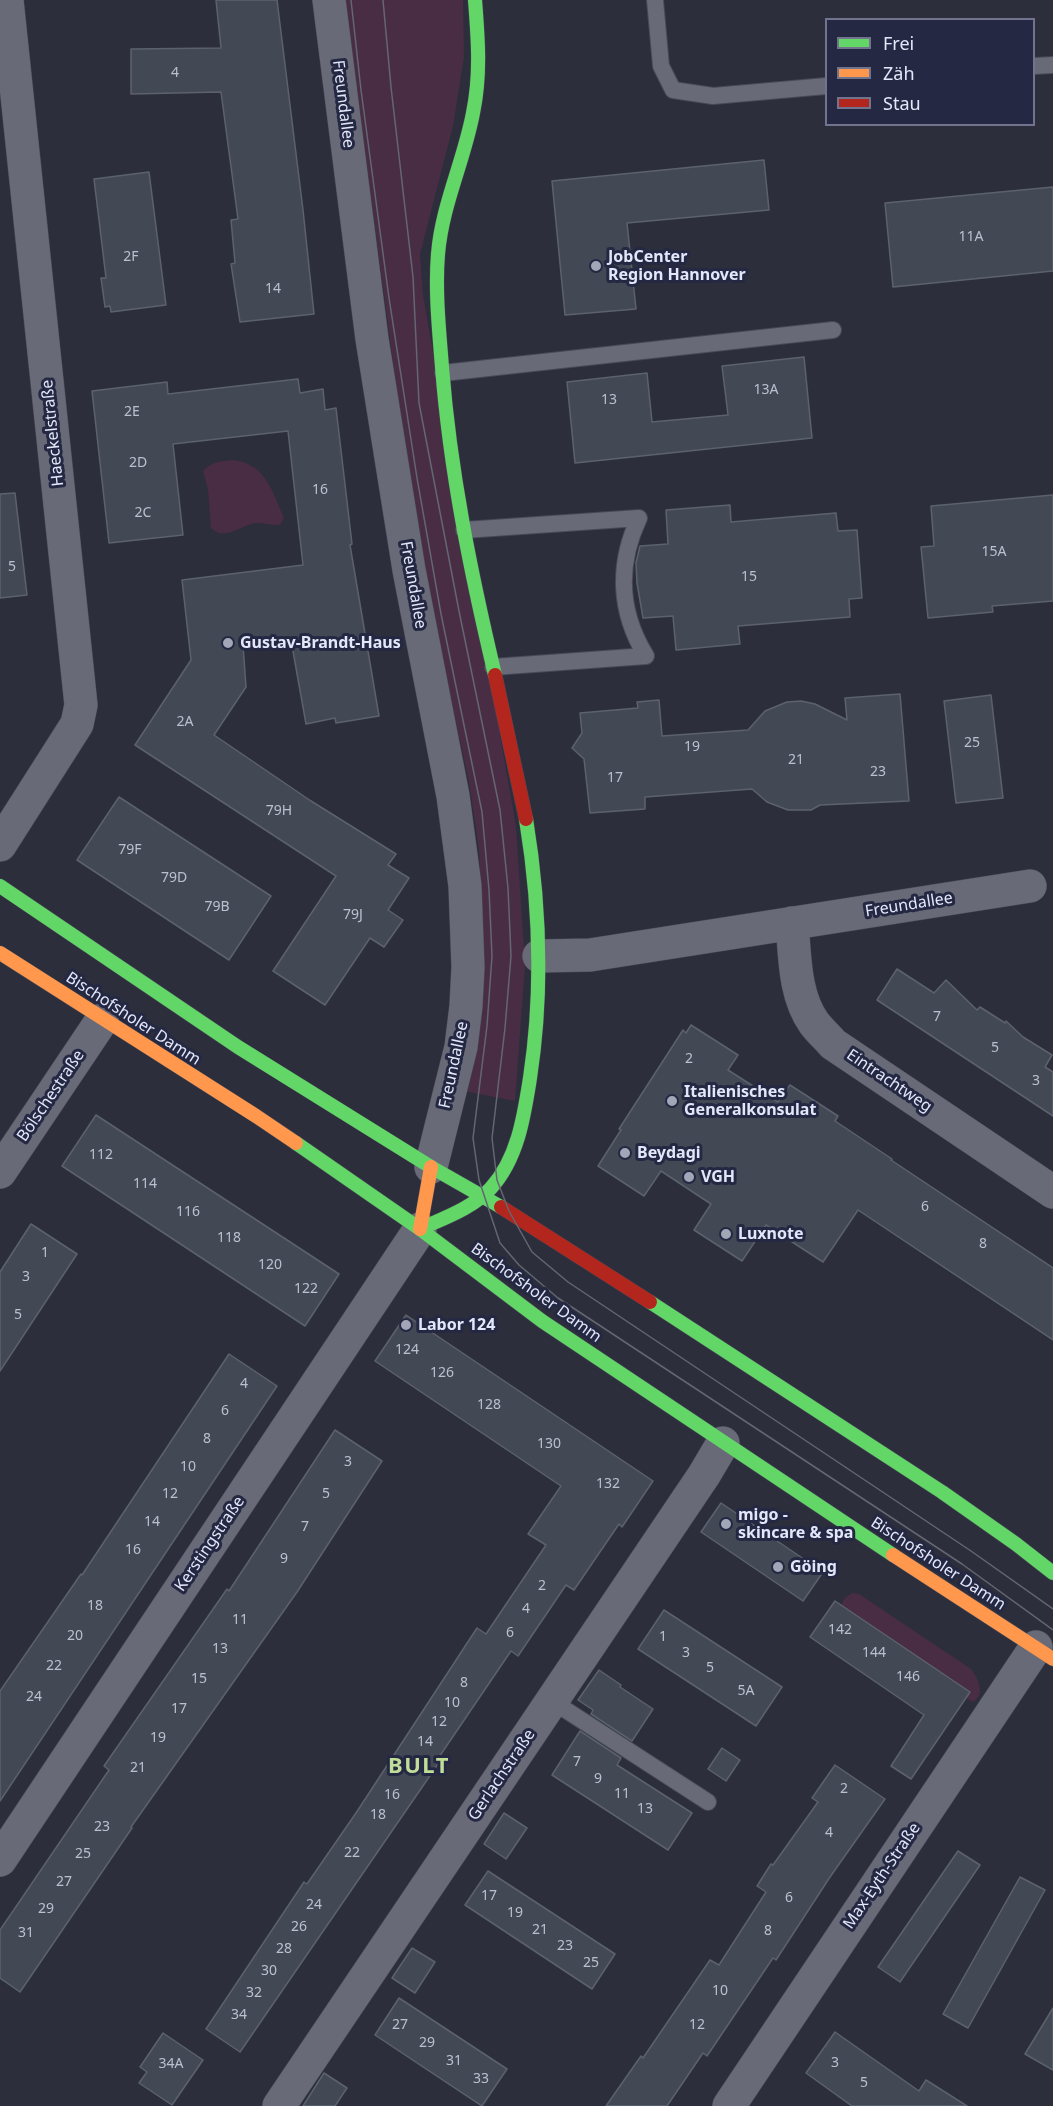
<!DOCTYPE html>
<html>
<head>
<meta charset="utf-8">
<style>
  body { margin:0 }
  #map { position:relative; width:1053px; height:2106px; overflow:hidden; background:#2c2e3c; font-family:"Noto Sans",sans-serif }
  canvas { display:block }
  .legend { position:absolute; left:825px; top:18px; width:210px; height:108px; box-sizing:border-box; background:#252843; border:2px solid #71748c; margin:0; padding:8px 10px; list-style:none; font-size:18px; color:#e3e7f9 }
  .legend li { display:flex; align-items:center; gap:12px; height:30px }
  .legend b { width:30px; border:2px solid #71748c }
</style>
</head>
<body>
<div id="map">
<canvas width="1053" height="2106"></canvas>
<ul class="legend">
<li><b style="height:8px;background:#63d668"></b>Frei</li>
<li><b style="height:8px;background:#ff974d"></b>Zäh</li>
<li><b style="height:8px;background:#b3261e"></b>Stau</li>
</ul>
</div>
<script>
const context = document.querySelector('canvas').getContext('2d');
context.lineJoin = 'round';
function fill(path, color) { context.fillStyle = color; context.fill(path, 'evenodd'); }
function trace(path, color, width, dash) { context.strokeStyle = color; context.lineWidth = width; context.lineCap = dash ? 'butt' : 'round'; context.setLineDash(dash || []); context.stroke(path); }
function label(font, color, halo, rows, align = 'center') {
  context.font = font + ' "Noto Sans",sans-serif'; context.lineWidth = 6; context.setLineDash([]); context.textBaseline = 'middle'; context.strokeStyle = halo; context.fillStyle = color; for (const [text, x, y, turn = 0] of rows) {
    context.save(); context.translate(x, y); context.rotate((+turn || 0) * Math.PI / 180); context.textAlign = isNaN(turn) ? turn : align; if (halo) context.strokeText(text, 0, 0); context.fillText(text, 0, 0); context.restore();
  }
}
const green = new Path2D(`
  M345 0H463L464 57 453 126 420 254 423 295 516 827 525 965 515 1101 464 1091 483 940 479 849 469 782 431 607 400 415Z
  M233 460C266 464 272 491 284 518L280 525C272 525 263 523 256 523 240 525 225 542 211 528L208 489 203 471C211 462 221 461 233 460Z
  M852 1593 859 1594 971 1669C978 1679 986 1693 973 1702L966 1698 970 1692 841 1605 845 1598Z`);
const building = new Path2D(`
  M216 0H277L303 210 314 314 240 322 231 264 235 263 231 220 238 219 221 92 131 94V49L221 48Z
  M764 160 769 210 627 223 636 309 565 315 552 181Z
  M149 172 166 305 111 312 110 306 105 307 101 278H106L94 179Z
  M1053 187V271L893 287 885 203Z
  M804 357 812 438 575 463 567 382 647 373 652 422 728 415 722 366Z
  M298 379 300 393 323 389 325 410 336 408 352 544 350 545 379 716 336 723 335 718 306 724 291 640 243 645 246 687 214 735 311 801 396 854 388 865 409 878 388 910 403 920 384 947 370 938 325 1005 273 971 336 876 135 745 191 660 182 580 303 565 288 431 173 444 183 535 109 543 92 391 167 382 168 394Z
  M15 493 27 595 0 598V494Z
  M1053 495V601L992 606 993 612 928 618 921 547 934 546 931 506Z
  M730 505 731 522 836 513 838 531 857 530 862 598 849 599 850 617 738 626 740 644 676 650 673 616 643 618 637 583 636 563 640 546 668 544 666 510Z
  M900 694 909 801 820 805 811 810H788L767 802 752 789 645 797V809L590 813 584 759 572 748 582 733 580 713 638 708 637 702 659 700 662 736 748 730 765 711 787 702 801 701 815 704 847 720 845 698Z
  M991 695 1003 798 956 803 944 701Z
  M119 797 271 896 229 960 77 860Z
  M897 969 934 993 946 980 977 1010 980 1007 1005 1023 1006 1021 1023 1037 1052 1055 1045 1067 1053 1072V1116L877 1000Z
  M691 1025 738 1055 728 1070 778 1102 790 1085 838 1116 835 1121 892 1159 891 1160 1053 1268V1340L858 1210 823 1262 766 1225 742 1261 694 1230 711 1204 661 1171 644 1196 598 1166 621 1130 619 1129 683 1030 686 1033Z
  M96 1115 339 1274 305 1326 62 1166Z
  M31 1224 77 1254 0 1371V1272Z
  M406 1315 653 1481 622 1527 619 1524 574 1590 566 1585 518 1656 511 1651 435 1763 438 1764 240 2052 206 2029 304 1882 307 1884 356 1813 477 1628 486 1634 546 1545 528 1534 561 1486 375 1361Z
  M229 1354 277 1386 0 1801V1691L81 1574 82 1575Z
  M335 1430 382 1461 297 1592 131 1827 132 1828 20 1992 0 1978V1930L109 1770 104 1766 227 1589 229 1591Z
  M721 1503 823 1572 803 1601 701 1532Z
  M835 1601 970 1692 911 1779 891 1766 924 1715 810 1637Z
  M664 1610 782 1687 756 1726 638 1649Z
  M599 1670 621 1685 620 1687 653 1709 632 1741 591 1714 593 1710 578 1700Z
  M580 1731 621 1758 617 1765 692 1813 668 1850 552 1775Z
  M722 1748 740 1760 726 1781 708 1769Z
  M835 1765 885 1799 830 1877 776 1960 773 1958 707 2056 703 2053 667 2106H606L641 2056 643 2058 710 1960 719 1965 766 1892 757 1886 771 1864 773 1865 818 1802 812 1798Z
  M504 1813 527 1828 506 1859 484 1844Z
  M958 1851 980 1865 900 1982 878 1967Z
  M488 1871 615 1954 592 1989 465 1905Z
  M1020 1877 1045 1890 968 2028 943 2014Z
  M412 1948 435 1962 415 1993 392 1978Z
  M399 1998 507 2069 482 2106 375 2035Z
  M1053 2008V2070L1025 2054Z
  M835 2032 919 2091 926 2080 967 2106H852L806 2073Z
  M163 2033 203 2060 172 2105 139 2083 147 2072 140 2067Z
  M324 2073 347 2088 335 2106H303Z`);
const lane = new Path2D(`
  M655 0 661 66 673 90 713 96 826 86
  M1034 66 1053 65
  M443 373 833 330
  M464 530 639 518C617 565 619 612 646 656L493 667
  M552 1701 708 1802`);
const street = new Path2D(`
  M329 0 372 339 409 570 453 796 465 886 468 967 466 1006 461 1047 431 1167
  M0 845 77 724 81 705 7 0
  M792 923C795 956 794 995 814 1023 820 1031 827 1037 833 1044L1053 1192
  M539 956 590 955 1030 886
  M0 1172 102 1020
  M0 1860 420 1229
  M279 2106 704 1475 723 1443
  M729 2106 1036 1647`);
const fast = new Path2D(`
  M475 0C478 38 481 75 473 113 464 161 442 205 438 254 435 291 439 329 442 367 450 471 471 574 495 675
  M0 886 238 1047 431 1167 501 1207
  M296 1143 420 1229 542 1321 893 1555
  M420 1229C444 1218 473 1208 491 1188 518 1158 524 1116 530 1078 543 992 540 904 526 819
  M650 1302 942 1492 1016 1544 1053 1573`);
const slow = new Path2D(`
  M0 953 256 1116 296 1143
  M420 1229 431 1167
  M893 1555 1053 1659`);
const jam = new Path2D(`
  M495 675 526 819
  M501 1207 650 1302`);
const tram = new Path2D(`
  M351 0 361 90 389 298 417 478 441 614 482 812 489 890 492 956 487 1026 473 1138 479 1180 500 1243 519 1265 558 1298 962 1564 1053 1630
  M383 0 391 87 413 277 419 403 459 611 500 810 508 888 511 956 505 1028 492 1138 497 1180 509 1211 532 1252 568 1282 971 1551 1053 1609`);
const markers = [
  [596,266,6,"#a3a6b7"],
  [228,643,6,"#a3a6b7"],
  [672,1101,6,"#a3a6b7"],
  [625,1153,6,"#a3a6b7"],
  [689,1177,6,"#a3a6b7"],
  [726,1234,6,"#a3a6b7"],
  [406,1325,6,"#a3a6b7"],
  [726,1524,6,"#a3a6b7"],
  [778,1567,6,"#a3a6b7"]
];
const numberNames = [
  ["4",175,73],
  ["11A",971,237],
  ["2F",131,257],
  ["14",273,289],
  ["13A",766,390],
  ["13",609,400],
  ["2E",132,412],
  ["2D",138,463],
  ["16",320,490],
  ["2C",143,513],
  ["15A",994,552],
  ["5",12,567],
  ["15",749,577],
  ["2A",185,722],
  ["25",972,743],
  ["19",692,747],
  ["21",796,760],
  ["23",878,772],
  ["17",615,778],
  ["79H",279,811],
  ["79F",130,850],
  ["79D",174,878],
  ["79B",217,907],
  ["79J",353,915],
  ["7",937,1017],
  ["5",995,1048],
  ["2",689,1059],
  ["3",1036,1081],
  ["112",101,1155],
  ["114",145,1184],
  ["6",925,1207],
  ["116",188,1212],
  ["118",229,1238],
  ["8",983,1244],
  ["1",45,1253],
  ["120",270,1265],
  ["3",26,1277],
  ["122",306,1289],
  ["5",18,1315],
  ["124",407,1350],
  ["126",442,1373],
  ["4",244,1384],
  ["128",489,1405],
  ["6",225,1411],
  ["8",207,1439],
  ["130",549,1444],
  ["3",348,1462],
  ["10",188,1467],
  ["132",608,1484],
  ["12",170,1494],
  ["5",326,1494],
  ["14",152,1522],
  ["7",305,1527],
  ["16",133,1550],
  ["9",284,1559],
  ["2",542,1586],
  ["18",95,1606],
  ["4",526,1609],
  ["11",240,1620],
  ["142",840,1630],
  ["6",510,1633],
  ["20",75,1636],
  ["1",663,1637],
  ["13",220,1649],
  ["3",686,1653],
  ["144",874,1653],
  ["22",54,1666],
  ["5",710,1668],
  ["146",908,1677],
  ["15",199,1679],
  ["8",464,1683],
  ["5A",746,1691],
  ["24",34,1697],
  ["10",452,1703],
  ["17",179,1709],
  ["12",439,1722],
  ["19",158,1738],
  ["14",425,1742],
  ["7",577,1762],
  ["21",138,1768],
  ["9",598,1779],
  ["2",844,1789],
  ["11",622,1794],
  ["16",392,1795],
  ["13",645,1809],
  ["18",378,1815],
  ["23",102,1827],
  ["4",829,1833],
  ["22",352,1853],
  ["25",83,1854],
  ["27",64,1882],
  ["17",489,1896],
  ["6",789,1898],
  ["24",314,1905],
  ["29",46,1909],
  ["19",515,1913],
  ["26",299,1927],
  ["21",540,1930],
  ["8",768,1931],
  ["31",26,1933],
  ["23",565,1946],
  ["28",284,1949],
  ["25",591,1963],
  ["30",269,1971],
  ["10",720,1991],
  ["32",254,1993],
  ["34",239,2015],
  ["27",400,2025],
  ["12",697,2025],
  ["29",427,2043],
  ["31",454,2061],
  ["3",835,2063],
  ["34A",171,2064],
  ["33",481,2079],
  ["5",864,2083]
];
const streetNames = [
  ["Freundallee",343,104,83],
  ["Haeckelstraße",53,433,-96],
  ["Freundallee",413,585,80],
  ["Freundallee",909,905,-9],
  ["Bischofsholer Damm",133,1019,33],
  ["Freundallee",454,1065,-78],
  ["Eintrachtweg",889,1081,34],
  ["Bölschestraße",51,1096,-56],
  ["Bischofsholer Damm",536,1293,36],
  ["Kerstingstraße",210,1544,-56],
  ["Bischofsholer Damm",938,1564,33],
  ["Gerlachstraße",502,1775,-56],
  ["Max-Eyth-Straße",882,1876,-56]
];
const poiNames = [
  ["JobCenter",608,257],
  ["Region Hannover",608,275],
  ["Gustav-Brandt-Haus",240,643],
  ["Italienisches",684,1092],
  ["Generalkonsulat",684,1110],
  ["Beydagi",637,1153],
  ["VGH",701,1177],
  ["Luxnote",738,1234],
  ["Labor 124",418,1325],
  ["migo -",738,1515],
  ["skincare & spa",738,1533],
  ["Göing",790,1567]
];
const districtNames = [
  ["BULT",419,1767]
];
fill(green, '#492d44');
fill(building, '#434954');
trace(building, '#5c626d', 1.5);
trace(lane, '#474956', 18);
trace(street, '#474956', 34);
trace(fast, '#474956', 15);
trace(slow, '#474956', 15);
trace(jam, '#474956', 15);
trace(lane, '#696a77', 16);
trace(street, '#696a77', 33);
trace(fast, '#63d668', 14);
trace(slow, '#ff974d', 14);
trace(jam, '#b3261e', 14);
trace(tram, '#646672', 1.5);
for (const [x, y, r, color] of markers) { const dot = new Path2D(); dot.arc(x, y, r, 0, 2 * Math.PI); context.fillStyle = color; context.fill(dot); trace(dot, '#252843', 2); }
label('14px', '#bbc0d0', null, numberNames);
label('16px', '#e3e7f9', '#252843', streetNames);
label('bold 16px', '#e3e7f9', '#252843', poiNames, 'left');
context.letterSpacing = '1.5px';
label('bold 22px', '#c0de97', '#252843', districtNames);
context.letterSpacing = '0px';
</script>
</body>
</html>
